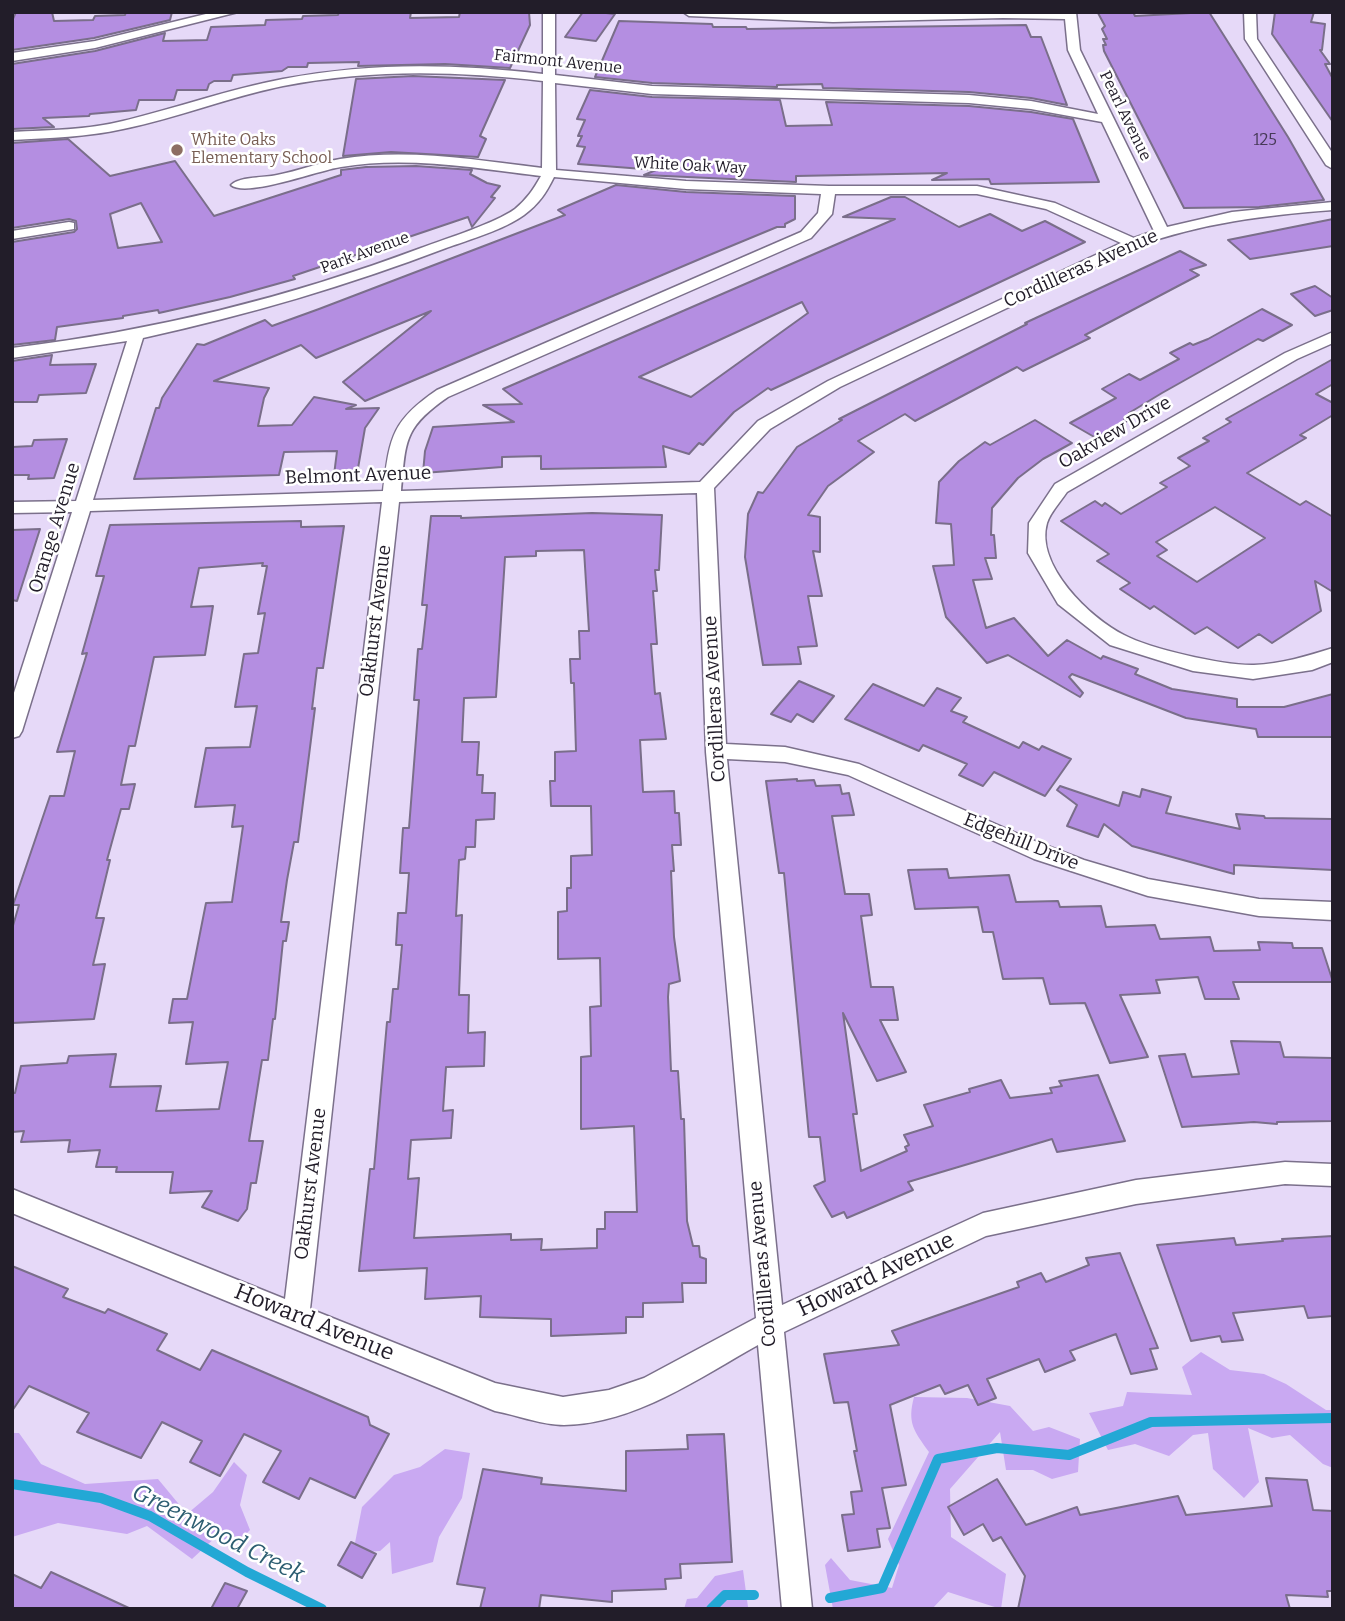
<!DOCTYPE html>
<html>
<head>
<meta charset="utf-8">
<style>
  body { margin:0 }
  #map { position:relative; width:1345px; height:1621px; overflow:hidden; background:#e6d9f8; font-family:Bitter,serif }
  canvas { display:block }
  .frame { position:absolute; inset:0; border:14px solid #221d29; pointer-events:none }
</style>
</head>
<body>
<div id="map">
<canvas width="1345" height="1621"></canvas>
<div class="frame"></div>
</div>
<script>
const context = document.querySelector('canvas').getContext('2d');
context.lineJoin = 'round';
function fill(path, color) { context.fillStyle = color; context.fill(path, 'evenodd'); }
function trace(path, color, width, dash) { context.strokeStyle = color; context.lineWidth = width; context.lineCap = dash ? 'butt' : 'round'; context.setLineDash(dash || []); context.stroke(path); }
function label(font, color, halo, rows, align = 'center') {
  context.font = font + ' Bitter,serif'; context.lineWidth = 5; context.setLineDash([]); context.textBaseline = 'middle'; context.strokeStyle = halo; context.fillStyle = color; for (const [text, x, y, turn = 0] of rows) {
    context.save(); context.translate(x, y); context.rotate((+turn || 0) * Math.PI / 180); context.textAlign = isNaN(turn) ? turn : align; if (halo) context.strokeText(text, 0, 0); context.fillText(text, 0, 0); context.restore();
  }
}
const green = new Path2D(`
  M1201 1352 1230 1370 1264 1374 1286 1384 1326 1410H1333V1468L1323 1464 1290 1435 1272 1438 1248 1428 1259 1482 1244 1498 1213 1469 1208 1433 1193 1435 1169 1456 1135 1444 1108 1450 1089 1413 1123 1406 1127 1392 1192 1395 1182 1367Z
  M914 1397 967 1398 1010 1406 1033 1431 1049 1427 1080 1439 1078 1472 1052 1479 1033 1470H1006L1000 1432 950 1489 951 1537 1006 1574 1001 1609 948 1592 932 1609H833L825 1565 831 1558 850 1580 892 1588 899 1565 888 1539 929 1452C914 1431 907 1423 914 1397Z
  M12 1433H19L41 1464 85 1484 158 1479 187 1514 213 1492 234 1462 247 1475 240 1505 250 1530 234 1546 218 1535 192 1559 147 1526 127 1534 58 1523 12 1537Z
  M445 1449 470 1453 462 1498 439 1537 433 1562 392 1574 390 1542 380 1551 353 1553 362 1507 394 1475 420 1467Z
  M743 1570 748 1607 684 1609 687 1599 697 1598 715 1576Z`);
const stream = new Path2D(`
  M12 1484 101 1498 150 1516 247 1572 322 1609
  M830 1598 882 1588 938 1459 997 1448 1069 1455 1151 1422 1333 1418
  M711 1609 725 1595H754`);
const building = new Path2D(`
  M16 12H52L54 21 93 20 95 16 125 15 126 12H172L170 20 94 38 12 50V21Z
  M339 12H411L410 18 459 17 460 12H529L530 25 510 68 445 64 358 66 359 62 308 63 307 67H288L282 71 233 75 231 81H214L209 84 207 90H177L174 100H139L136 110 90 114 89 116 43 118 54 127 12 129V64L95 51 165 33 163 41 207 40 211 27 265 25 266 20 302 19 303 16 338 15Z
  M583 12H597L615 14 596 41 565 37Z
  M1133 12 1135 16 1209 12 1288 137 1324 200 1259 207 1184 208 1104 51 1103 45H1106L1103 39H1107L1102 29 1105 26 1098 13Z
  M1275 12H1314L1311 22 1325 24 1322 50H1320L1330 64H1325L1333 79V122L1272 34Z
  M619 21 712 24 713 27H746L747 29 1026 25 1031 37H1041L1067 105 1031 98 969 92 823 88 822 84 777 85V87L652 83 595 77Z
  M413 76 505 80 480 136 486 139 478 157 391 152 343 156 356 79Z
  M590 90 652 97 780 100 786 126 832 125 826 102 969 106 1031 112 1073 119 1099 182 991 184 989 179 932 180 947 173 796 176V182L644 175 656 170 578 164 585 147 577 146 582 136H578L585 120 577 119Z
  M68 139 110 176 175 161 214 216 341 175V170L366 167 416 166 472 170 470 174 487 183 500 186 491 197 495 198 472 227 468 217 293 276 295 279 230 297 159 313 158 310 123 316V318L57 327 55 340 12 345V242L74 232 77 229 76 221 69 219 12 228V143ZM141 203 162 242 118 248 110 214Z
  M616 185 686 192 795 196V219L785 224V227H777L707 256 365 401 343 382 431 311 316 358 301 345 214 381 269 388 264 398 258 426 292 425 314 397 356 405 346 409 379 408 365 428 357 474 334 475 337 451 284 452 279 475 134 479 156 408H159L162 398 197 344 204 345 265 320 272 326 319 309 565 215 558 210Z
  M891 197H905L959 227 990 214 1022 231 1045 221 1085 242 771 390 768 388 734 412 703 445 699 443 689 454 663 446 666 467 541 469V456L502 457V467L423 473 425 451 433 427 514 422 483 405 522 404 503 389 895 219 843 217ZM802 302 808 313 691 397 639 377Z
  M1333 219V246L1250 259 1228 240Z
  M1180 251 1206 265 1190 270 1199 275 1085 335 1090 338 1023 371 1017 367 915 421 905 414 858 441 874 452 828 486 808 515 820 517V552L813 551 822 596H808L817 646 798 647 801 664 763 665 745 557 748 514 758 492 763 493 797 447 842 420 839 419 1027 324 1025 323Z
  M1315 286 1333 298V310L1315 316 1291 294Z
  M1262 309 1292 325 1263 341 1258 339 1162 393 1129 413 1133 415 1124 419 1127 421 1096 438 1070 423 1116 398 1102 389 1129 374 1140 380 1179 359 1170 353 1190 343 1193 345 1208 339Z
  M52 355 50 365 96 364 86 393 39 395 37 402H12V361Z
  M1333 359V384L1316 394 1333 403V415L1300 435 1306 438 1247 473 1300 505 1306 501 1333 517V592L1315 581 1321 611 1272 643 1259 634 1238 648 1207 627 1195 634 1154 606 1150 609 1120 589 1130 583 1097 561 1109 554 1061 521 1095 501 1102 506 1105 503 1121 514 1167 487 1160 483 1190 466 1178 458 1209 441 1203 438 1231 422 1226 419ZM1215 507 1265 538 1197 582 1157 556 1167 550 1156 542Z
  M1035 420 1072 443 1043 459 1018 478 992 508 991 535H994L996 558H985L992 579 973 580 986 628 1014 618 1048 656 1067 640 1101 659 1103 656 1138 669 1135 674 1172 689 1237 699V707H1284L1333 694V737H1258L1256 729 1186 718 1072 674 1069 677 1083 693 1080 697 1008 655 987 663 946 617 933 566 954 565 951 524 936 523 939 482 959 461 985 442 990 445Z
  M67 439 54 478 28 479 29 475H12V447L32 446 34 440Z
  M592 513 662 515 659 570H655L657 591H653L657 644H651L655 694 660 693 666 739 640 740 643 792 674 791 675 813H679L681 845H672L674 871H671L674 937 680 981 669 984 668 997 671 1071H678L681 1119H684L687 1221 693 1246H699L700 1257 706 1259V1283H682L683 1302 643 1303V1317H626V1333L551 1336V1319L480 1317 481 1296 425 1299 427 1268 359 1271 370 1169H374L387 1022H390L393 989H398L402 945H396L398 913H406L409 873H400L403 828H409L419 700H414L418 649H422L427 605H422L431 516H461V518ZM584 550 589 631H579L580 659H570L571 683H574L576 751 555 752V781H550L551 806H591L592 855 571 856V888H567V911L558 912V959L600 958 601 1006 590 1007 591 1056 581 1057V1129L634 1126 637 1212H605V1229H597V1248L541 1250 542 1239 511 1240V1234L414 1238 419 1178 408 1179 411 1140 451 1138 453 1110 443 1111 446 1067 484 1066 485 1032 468 1033 469 995H459L462 915 456 916 459 860 465 859 466 847H475L476 820 494 819 495 793H482L483 775H477L479 742H462L464 698 496 697 505 557 536 556V551Z
  M301 521V527L344 526 323 668H317L312 709 315 708 298 842H294L287 880 281 922H289L286 941H283L275 1019H273L268 1060H262L249 1141H263L256 1183H251L247 1209 238 1221 202 1207 212 1191 170 1193 173 1172H116L117 1167H96L100 1150 68 1152 70 1140 21 1142 24 1131 12 1132V1093H15L21 1066 67 1063 69 1056 116 1054 110 1087 161 1086 156 1111 219 1109 228 1062 186 1064 193 1022 169 1023 173 999H187L206 903 232 902 243 826 232 827 235 805 195 807 206 748 250 747 257 706 235 707 244 654 258 653 265 613 258 614 267 566H262L263 563 199 568 191 607 213 606 205 655 154 657 135 746H129L121 785 135 784 129 809H121L107 860H110L96 918H104L93 965 105 964 94 1019 12 1023V929L19 905H13L50 796H64L75 751 57 752 87 653 82 654 104 576H96L110 525Z
  M40 529 17 601 12 600V530Z
  M799 681 834 696 813 722 797 714 791 722 771 714Z
  M873 684 924 706 937 688 961 698 951 711 967 717 963 722 1019 748 1023 742 1039 750 1042 746 1071 759 1045 796 994 772 983 786 959 775 967 764 923 745 919 751 845 719Z
  M797 779V781L814 780 816 786 840 785 842 794 849 793 854 815 832 816 845 894H869L872 915 861 916 871 987H893L898 1020H880L906 1072 877 1081 843 1013 857 1114H853L861 1171 907 1151 905 1147 909 1145 904 1135 933 1126 924 1105 970 1092 969 1089 1001 1080 1010 1098 1052 1093 1050 1088 1062 1086 1059 1081 1098 1075 1125 1141 1057 1152 1052 1139 908 1182 913 1190 847 1218 844 1212 832 1217 814 1186 825 1181 820 1137H809L784 873H779L766 781Z
  M1060 786 1119 806 1123 792 1140 797 1142 789 1171 797 1166 813 1240 829 1236 814 1264 816 1265 818 1333 819V870L1234 865V874L1132 846 1104 824 1098 837 1067 826 1077 805 1057 790Z
  M947 869 949 878 1009 875 1016 902 1058 901 1060 907 1101 906 1106 927 1155 925 1160 939 1210 937 1214 951 1260 950 1258 942 1292 943 1293 948H1322L1333 982H1233L1239 999H1205L1198 977 1156 980 1160 993 1120 995 1148 1057 1110 1063 1085 1003 1050 1004 1043 978 1003 979 993 932H983L978 907 915 909 908 870Z
  M1231 1041 1280 1042 1284 1057 1333 1058V1121L1277 1122V1124L1254 1122 1182 1127 1159 1056 1185 1054 1192 1077 1239 1074Z
  M1333 1236V1316L1308 1318 1304 1306 1233 1313 1243 1340 1222 1342 1220 1336 1191 1341 1157 1245 1234 1238 1236 1245 1283 1241 1282 1239Z
  M1120 1253 1158 1348 1150 1349 1157 1369 1131 1374 1116 1334 1070 1351 1075 1360 1045 1372 1039 1359 987 1379 996 1398 978 1405 968 1385 945 1394 940 1385 890 1405 906 1485 882 1488 890 1528 877 1529 880 1547 848 1551 842 1515 854 1514 851 1492 862 1491 854 1451H857L848 1402 834 1403 824 1354 899 1345 892 1331 1019 1287 1017 1282 1041 1273 1046 1282 1089 1265 1086 1258Z
  M12 1266 68 1289 63 1297 105 1313 108 1309 167 1334 157 1350 200 1370 212 1350 368 1417 370 1425 389 1434 355 1498 310 1478 299 1499 263 1482 281 1451 244 1434 220 1476 190 1462 202 1441 162 1422 141 1458 77 1432 89 1413 29 1386 12 1411Z
  M724 1434 732 1562 680 1564 681 1578 665 1579 666 1589 612 1591V1602L541 1595 539 1609H480L485 1588 457 1584 483 1469 542 1478 541 1484 626 1491V1451L688 1449 687 1435Z
  M1266 1478 1307 1480 1313 1510 1333 1511V1591H1327L1328 1597 1286 1595 1290 1609H1018L1025 1576 1001 1537 993 1541 983 1524 964 1535 948 1507 997 1479 1026 1525 1077 1507 1080 1515 1178 1496 1186 1515 1272 1506Z
  M351 1542 376 1554 362 1578 338 1565Z
  M51 1572 131 1609H12V1574L41 1588Z
  M225 1583 247 1591 237 1609H211Z`);
const street = new Path2D(`
  M214 12H238L95 48 12 61V53L95 41Z
  M543 12H555V75L652 86 969 95 1031 101 1098 114 1068 50 1065 19 1003 18 833 22 689 16 683 12 833 14 1076 12 1080 50 1167 227 1232 212 1333 202V210C1266 215 1201 223 1138 246L840 387 770 429 714 488 726 744 785 747 859 764 1032 840 1084 860 1148 879 1259 899 1333 902V920L1259 916 1148 896 1034 859 848 775 785 762 727 759 782 1305 983 1213 1136 1180 1285 1162 1333 1164V1186L1285 1184 1136 1204 986 1236 784 1332 812 1609H782L758 1345C699 1378 634 1424 564 1425 542 1425 517 1415 495 1411L12 1213V1189L285 1299 382 502 90 511 22 731 19 736 12 738V699L72 512 12 513V502L76 501 127 341 12 358V348C153 331 288 298 421 248 445 239 496 223 515 209 527 199 533 190 541 176 475 168 407 156 341 167 319 170 246 198 231 185 241 176 264 178 277 175 298 171 318 163 340 159 407 148 476 160 542 168L543 81C453 71 372 69 283 86 229 97 177 118 123 129 87 137 50 138 12 140V132C49 130 87 130 123 121 177 108 229 89 283 79 371 62 454 64 543 74ZM555 83 652 94 969 103 1031 109 1102 122 1154 231 1134 238 1055 203 977 186H829L686 181 556 170ZM554 177 686 189 821 194 818 213 801 232 437 390C390 422 390 439 383 491L93 500 143 338C247 315 347 286 446 248 469 240 505 229 524 215 539 204 546 193 554 177ZM835 194H977L1046 209 1121 243 828 381 758 421 700 482 401 491C406 441 403 428 448 397L811 238 832 214ZM697 493 706 752 756 1318 644 1378 609 1390 563 1397 495 1383 310 1309 399 502Z
  M1244 12H1256L1257 39 1333 154V169L1326 165 1245 39Z
  M69 222 74 223V229L12 239V231Z
  M1333 332V343L1297 359 1067 492C1061 501 1050 513 1047 523 1035 565 1090 618 1124 635 1150 649 1225 666 1254 665 1281 664 1307 656 1333 648V662L1312 670 1253 679 1193 671 1110 645 1058 604 1028 553 1029 523 1055 484 1285 353Z`);
const markers = [
  [177,150,7,"#8d6e63"]
];
const farStreetnames = [
  ["Fairmont Avenue",558,62,6],
  ["Pearl Avenue",1125,116,64],
  ["White Oak Way",690,166,3],
  ["Park Avenue",365,253,-20]
];
const farEducationnames = [
  ["White Oaks",191,141],
  ["Elementary School",191,159]
];
const numberNames = [
  ["125",1265,141]
];
const streetNames = [
  ["Cordilleras Avenue",1081,269,-24],
  ["Oakview Drive",1115,433,-30],
  ["Belmont Avenue",358,476,-2],
  ["Orange Avenue",55,528,-73],
  ["Oakhurst Avenue",376,621,-83],
  ["Cordilleras Avenue",715,699,-93],
  ["Edgehill Drive",1021,842,22],
  ["Oakhurst Avenue",311,1184,-83],
  ["Cordilleras Avenue",763,1264,-95]
];
const nearStreetnames = [
  ["Howard Avenue",876,1275,-25],
  ["Howard Avenue",314,1323,22]
];
const nearWaternames = [
  ["Greenwood Creek",218,1534,27]
];
fill(green, '#c9a9f2');
trace(stream, '#23a8d5', 10);
fill(building, '#b48ee1');
trace(building, '#7a6e8a', 2);
trace(street, '#7b708b', 3);
fill(street, '#fff');
for (const [x, y, r, color] of markers) { const dot = new Path2D(); dot.arc(x, y, r, 0, 2 * Math.PI); context.fillStyle = color; context.fill(dot); trace(dot, '#fff', 2.5); }
label('16px', '#221d29', '#fff', farStreetnames);
label('16px', '#785e54', '#fff', farEducationnames, 'left');
label('16px', '#463957', null, numberNames);
label('19px', '#221d29', '#fff', streetNames);
label('23px', '#221d29', '#fff', nearStreetnames);
label('italic 24px', '#2c5d71', '#fff', nearWaternames);
</script>
</body>
</html>
